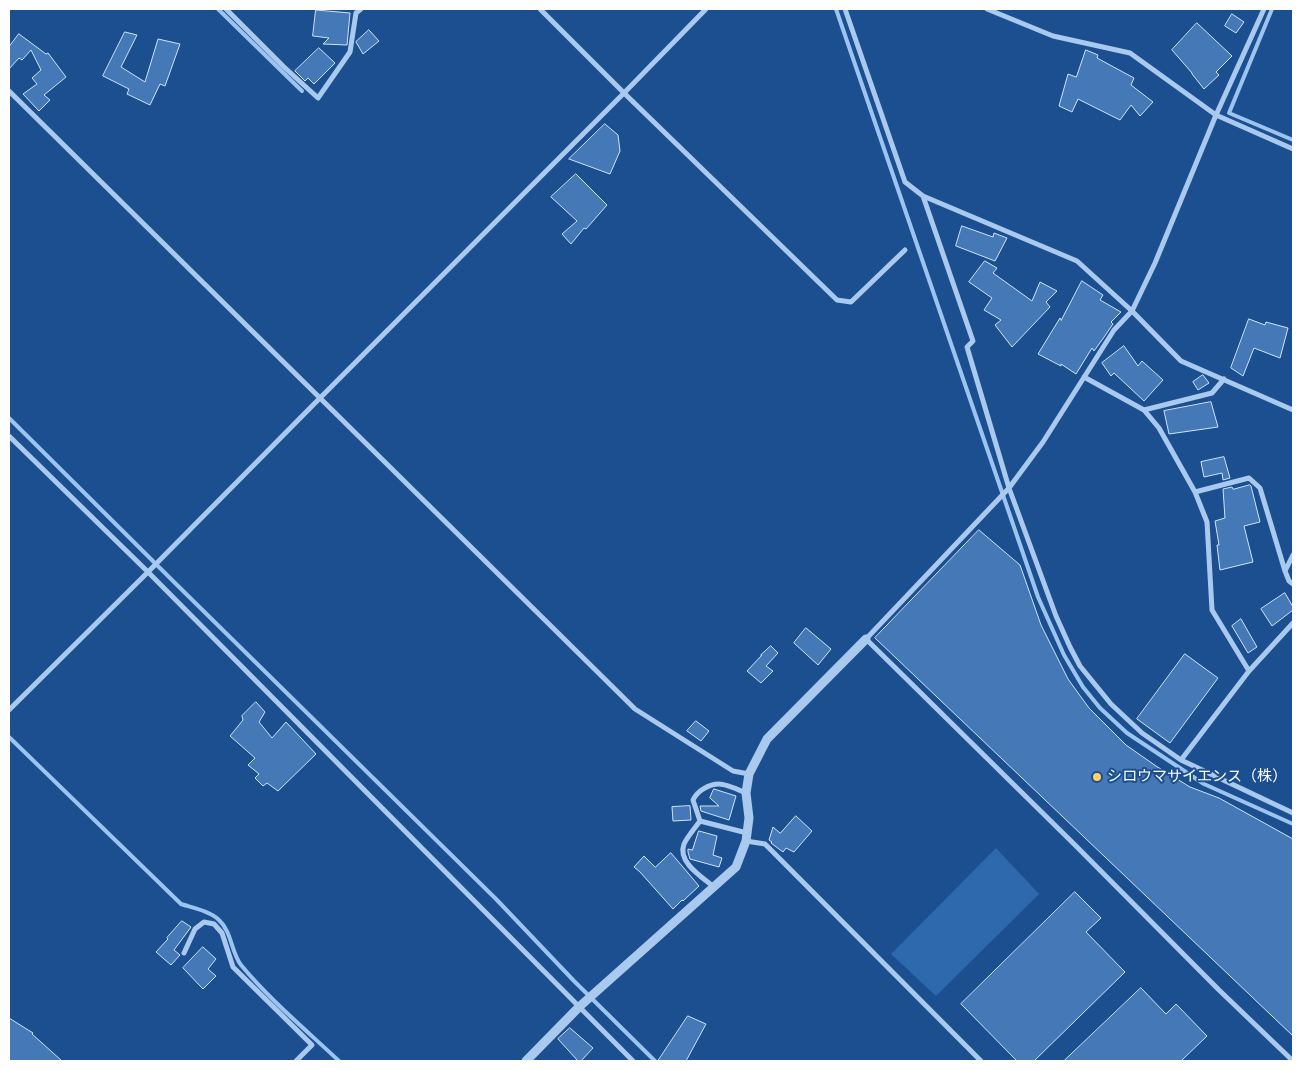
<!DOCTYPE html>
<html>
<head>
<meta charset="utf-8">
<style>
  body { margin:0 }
  #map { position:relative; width:1302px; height:1070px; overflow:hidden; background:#1b4f8f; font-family:"DejaVu Sans",sans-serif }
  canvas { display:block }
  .frame { position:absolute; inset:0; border:10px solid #fff; pointer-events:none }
</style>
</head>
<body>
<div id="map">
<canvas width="1302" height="1070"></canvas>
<div class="frame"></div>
</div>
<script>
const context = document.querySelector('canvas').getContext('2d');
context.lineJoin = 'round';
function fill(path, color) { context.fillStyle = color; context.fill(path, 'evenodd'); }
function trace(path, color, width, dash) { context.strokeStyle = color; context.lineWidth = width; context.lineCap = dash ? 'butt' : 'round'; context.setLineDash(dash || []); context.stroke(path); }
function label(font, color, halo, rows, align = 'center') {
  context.font = font + ' "DejaVu Sans","Noto Sans JP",sans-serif'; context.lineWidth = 4; context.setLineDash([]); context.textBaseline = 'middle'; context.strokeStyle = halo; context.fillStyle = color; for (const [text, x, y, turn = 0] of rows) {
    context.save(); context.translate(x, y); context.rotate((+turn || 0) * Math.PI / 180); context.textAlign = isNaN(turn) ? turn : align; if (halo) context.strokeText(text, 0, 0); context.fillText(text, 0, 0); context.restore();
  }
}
const green = new Path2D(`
  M996 848 1039 894 936 996 891 954Z`);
const stream = new Path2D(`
  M218 9 302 91
  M836 9 1038 597 1064 655 1083 687 1100 708 1127 733 1204 784 1293 824
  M1272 9 1229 113 1293 140
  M9 418 175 583 496 899 574 981 655 1061
  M9 737 181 904C193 908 210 911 219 920 232 932 231 952 241 965 270 1000 306 1030 339 1061`);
const building = new Path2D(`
  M316 10 350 13 347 45 323 44 329 38 313 36Z
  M1232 14 1244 22 1236 33 1225 26Z
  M1197 23 1232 56 1216 72 1219 75 1204 89 1192 74V73L1172 50Z
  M369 30 379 41 363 54 356 42Z
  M125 32 137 35 121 67 145 82 158 39 180 44 165 86 160 84 150 105 127 94 129 89 103 76Z
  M19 34 46 54 48 53 66 77 44 95 50 100 39 111 23 94 37 84 32 78 41 70 31 50 22 60 19 58 9 69V47Z
  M319 48 335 63 314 84 308 78 305 81 295 71Z
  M1086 50 1098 55 1097 58 1134 78 1131 85 1153 102 1140 116 1131 105 1120 120 1078 99 1072 112 1059 106 1068 74 1076 77Z
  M605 124 618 135 620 151 610 174 569 159Z
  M576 174 607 205 586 229 584 228 571 244 562 234 577 221 551 197Z
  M962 226 993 237 994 233 1007 238 995 261 956 246Z
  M985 261 997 268 993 273 1032 301 1040 282 1057 291 1046 302 1050 307 1012 347 995 325 1001 320 984 310 992 298 969 282Z
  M1082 281 1103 295 1100 300 1121 312 1111 322 1113 324 1102 340 1094 351 1092 348 1076 374 1061 364V366L1038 354 1060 318 1061 320Z
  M1249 319 1265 325 1266 322 1288 328 1280 358 1254 348 1243 376 1231 368Z
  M1124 346 1138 366 1142 361 1163 380 1144 401 1114 373 1111 376 1102 363Z
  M1203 375 1209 383 1198 390 1193 382Z
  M1211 402 1218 427 1169 434 1164 411Z
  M1224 457 1230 478 1223 480 1222 473 1204 477 1201 462Z
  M1250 485 1251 486 1260 522 1244 526 1253 562 1220 570 1217 545H1219L1215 521 1225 518 1223 489 1232 487 1233 489Z
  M979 530 1020 565 1041 625 1068 679 1089 708 1126 745 1156 766 1190 787 1219 798 1293 839V1036L875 638Z
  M1285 593 1293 607V610L1272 626 1261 609Z
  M1241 619 1257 647 1248 653 1232 626Z
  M806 628 831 649 818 665 794 643Z
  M771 646 778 653 766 666 773 671 761 683 747 671 762 655H761Z
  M1185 654 1218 678 1170 743 1137 719Z
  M256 702 265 712 259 722 272 738 286 722 316 754 278 791 267 783 263 786 255 778 259 774 248 765 255 758 230 736 243 720 242 716Z
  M696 721 709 731 701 741 687 731Z
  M714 789 736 796 729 820 701 811 700 806H719L710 798Z
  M690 806 691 820 673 821 672 807Z
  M796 816 812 831 794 852 786 848 783 852 771 843 772 842 769 840 773 827 780 833Z
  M699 831 717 836 713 855 722 858 719 867 690 859 688 852V849L692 850Z
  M671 853 699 886 683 901 682 900 673 909 640 872 634 867 644 856 655 867Z
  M1075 892 1101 918 1086 932 1125 972 1034 1061H1017L961 1004Z
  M182 921 191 927 174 950 180 955 171 965 156 952 168 939 167 938Z
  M203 947 216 959 208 969 216 976 203 989 183 968Z
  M1141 988 1166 1014 1176 1004 1207 1036 1181 1061H1064Z
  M688 1016 706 1024 686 1061H658Z
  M9 1018 33 1033 32 1034 62 1061H9Z
  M570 1028 593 1048 581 1061H578L558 1039Z`);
const minor = new Path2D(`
  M226 9 284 67 318 98 350 52 356 13 361 9
  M540 9 624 93 837 300 851 302 905 250
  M845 9 905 182 923 196 973 341 967 347 1009 488 1056 616 1070 647 1080 666 1111 704 1142 733 1181 760 1293 813
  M987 9 1053 36 1130 53 1216 115 1293 149
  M1264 9 1216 115 1155 263 1132 311 1114 330 1043 442 1009 488 866 639 1074 844 1219 990 1293 1061
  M9 91 635 709 733 771 749 774
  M923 196 1077 261 1132 311 1181 361 1293 410
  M1084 377 1144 410
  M1224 379 1212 393 1144 410 1159 428 1195 492 1249 478 1260 488 1285 571 1289 581 1293 584
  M9 436 148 572 633 1061
  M1195 492 1207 522 1212 610 1249 671
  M1285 571 1293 555
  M9 710 148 572 319 399 624 93 706 9
  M1181 760 1249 671 1293 623
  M700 821 693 800C697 791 709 784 719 784 726 784 739 790 746 793
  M746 841 765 844 981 1061
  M714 887C702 877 677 862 684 844 688 836 695 828 700 821L747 833
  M184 953 195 929 204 922 214 924 222 933 233 967 312 1045 296 1061`);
const tertiary = new Path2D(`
  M526 1061 579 1007 736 867 746 841 749 818 746 793 749 774 767 739 866 639`);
const markers = [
  [1097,777,5,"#ffd166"]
];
const poiNames = [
  ["シロウマサイエンス（株）",1107,777]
];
fill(green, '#2e69ad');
trace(stream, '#9cc4f0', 4);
fill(building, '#4478b7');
trace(building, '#cfe3fa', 1);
trace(minor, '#a9c9ee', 5);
trace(tertiary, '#a9c9ee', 9);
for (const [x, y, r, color] of markers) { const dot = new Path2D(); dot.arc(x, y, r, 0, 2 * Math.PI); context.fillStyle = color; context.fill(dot); trace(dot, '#1b4f8f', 2); }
label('15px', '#fff', '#1b4f8f', poiNames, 'left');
</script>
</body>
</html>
